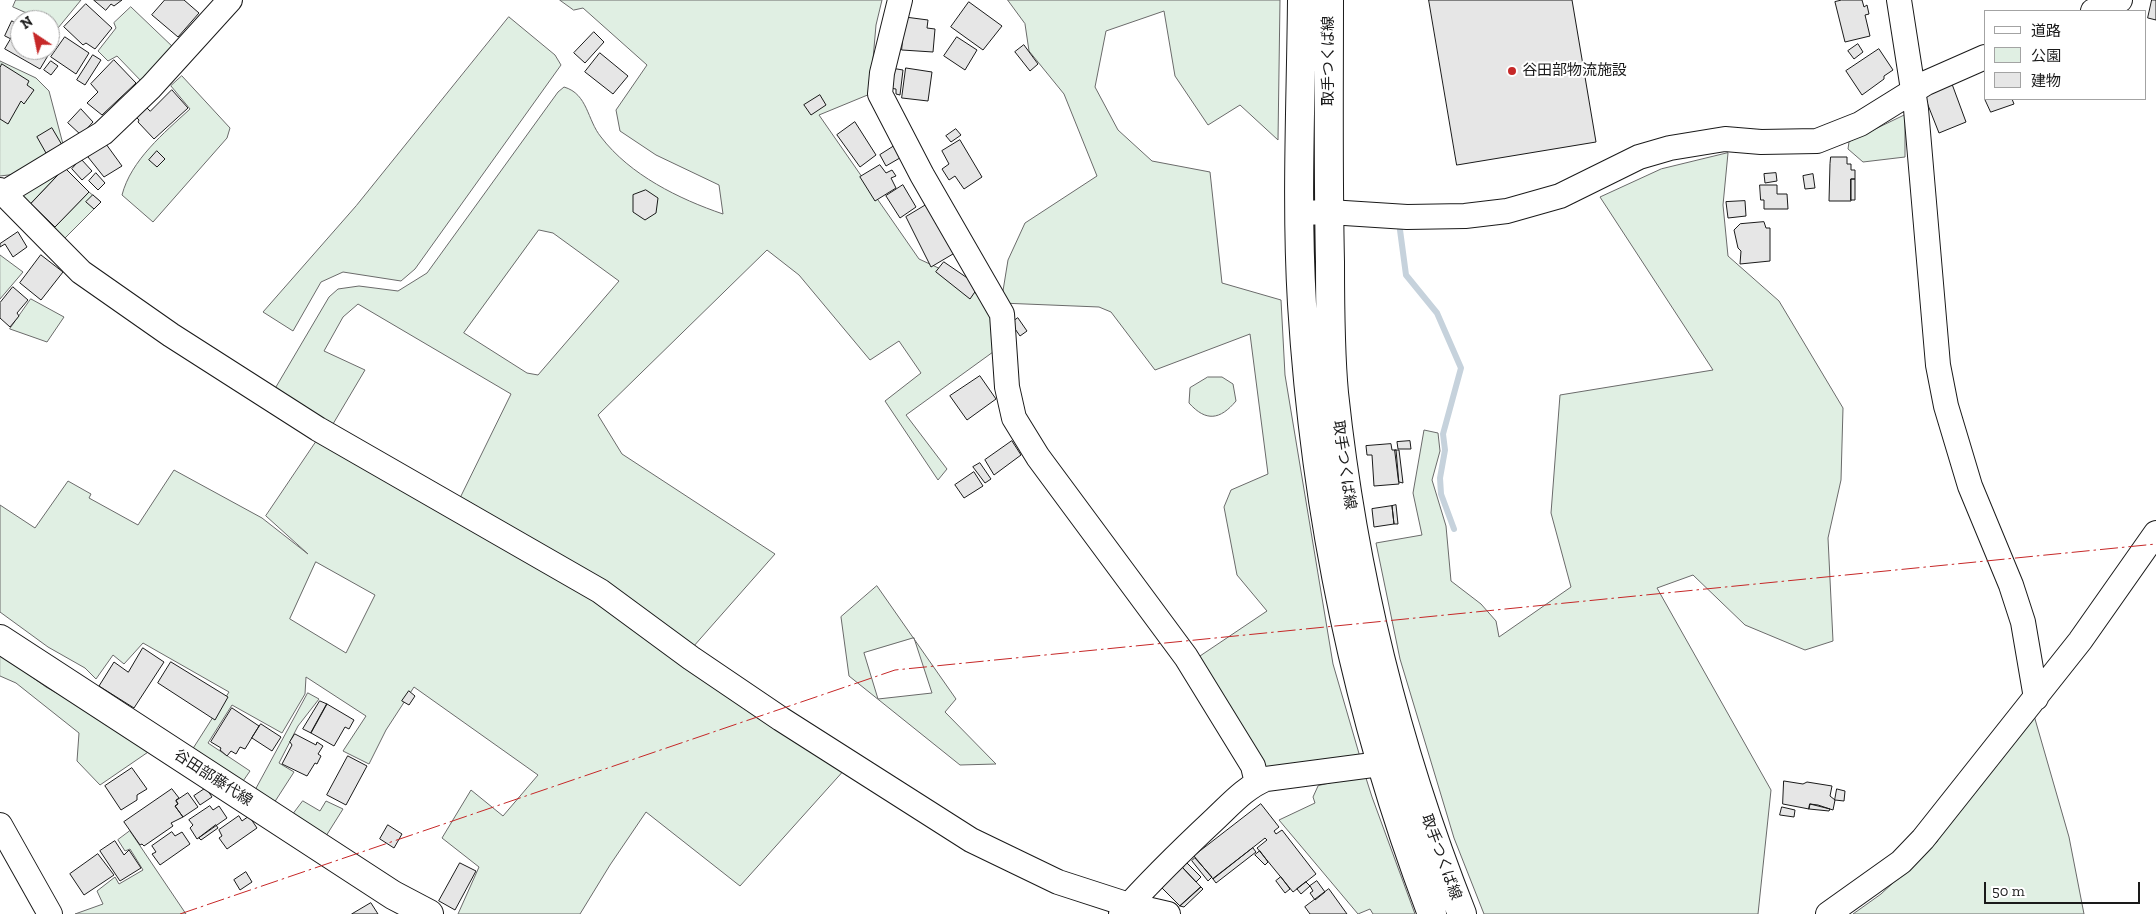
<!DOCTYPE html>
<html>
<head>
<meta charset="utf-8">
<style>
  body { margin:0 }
  #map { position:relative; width:2156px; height:914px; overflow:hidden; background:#fff; font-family:"Zilla Slab","Noto Sans JP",serif }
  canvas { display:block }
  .legend { position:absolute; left:1984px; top:10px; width:162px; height:90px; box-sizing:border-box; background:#fff; border:1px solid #a3a3a3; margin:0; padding:6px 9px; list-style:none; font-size:15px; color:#1a1a1a }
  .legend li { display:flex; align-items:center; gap:10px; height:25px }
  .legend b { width:25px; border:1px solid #a3a3a3 }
  .north { position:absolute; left:10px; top:10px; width:50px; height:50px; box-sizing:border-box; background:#fff; border:1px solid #a3a3a3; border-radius:50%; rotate:326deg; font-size:14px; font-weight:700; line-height:20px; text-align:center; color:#1a1a1a }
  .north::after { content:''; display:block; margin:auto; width:18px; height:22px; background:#c62828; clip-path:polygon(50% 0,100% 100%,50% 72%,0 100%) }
  .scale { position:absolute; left:1984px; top:882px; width:156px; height:22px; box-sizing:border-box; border:2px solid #1a1a1a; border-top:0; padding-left:6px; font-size:15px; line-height:18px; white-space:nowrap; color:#1a1a1a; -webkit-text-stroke:4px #fff; paint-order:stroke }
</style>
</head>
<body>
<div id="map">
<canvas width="2156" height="914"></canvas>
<ul class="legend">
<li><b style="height:6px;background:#fff"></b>道路</li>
<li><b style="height:14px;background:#e0efe3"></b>公園</li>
<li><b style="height:14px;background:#e6e6e6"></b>建物</li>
</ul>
<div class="north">N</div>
<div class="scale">50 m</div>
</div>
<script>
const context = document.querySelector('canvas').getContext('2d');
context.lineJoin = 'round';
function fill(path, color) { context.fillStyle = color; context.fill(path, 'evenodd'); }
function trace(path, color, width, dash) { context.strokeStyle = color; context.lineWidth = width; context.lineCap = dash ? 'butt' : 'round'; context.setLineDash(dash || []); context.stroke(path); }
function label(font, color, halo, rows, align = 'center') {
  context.font = font + ' "Zilla Slab","Noto Sans JP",serif'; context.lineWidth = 4; context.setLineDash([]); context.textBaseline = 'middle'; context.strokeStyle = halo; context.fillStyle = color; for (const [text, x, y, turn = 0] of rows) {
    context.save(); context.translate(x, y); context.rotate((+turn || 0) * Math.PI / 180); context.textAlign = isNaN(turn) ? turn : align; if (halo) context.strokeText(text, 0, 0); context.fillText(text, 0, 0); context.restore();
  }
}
const green = new Path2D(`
  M16 0H81L58 28 50 24V20H42L13 7Z
  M560 0H882L876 25 870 94 819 115 919 259 958 277 988 305 996 332 993 352 906 415 947 469 938 480 885 401 921 373 899 341 870 360 799 275 767 250 598 415 622 454 775 554 693 647 582 572 468 501 460 498 511 394 358 304 343 317 324 351 365 370 330 429 273 392 329 297 338 289 359 286 398 291 427 273 558 92 564 87C588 94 587 120 601 137 630 175 679 199 723 214L719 185 656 155 620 131 616 110 647 65 583 8 574 10ZM539 230 553 233 619 281 538 375 527 373 464 333Z
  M1008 0H1280L1278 140 1240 105 1208 125 1175 76 1164 11 1106 31 1095 87 1118 130 1152 161 1210 172 1222 283 1281 300 1285 375 1333 664 1360 757 1262 773 1194 660 1267 611 1237 575 1224 507 1231 490 1268 474 1250 334 1155 370 1111 312 1099 307 1001 303 1008 260 1025 223 1097 176 1064 94 1029 51 1025 24Z
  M131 7 175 49 143 83 117 56 108 61 98 51 116 28 114 23Z
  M509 17 555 55 561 65 415 269 401 281 343 272 321 282 293 331 263 312 356 206Z
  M0 61 36 78 49 91 64 148 17 174 0 176Z
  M182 76 230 128 227 138 153 222 122 195C131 160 164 133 190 109L171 86Z
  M1905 115V157L1863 162 1848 149 1849 142Z
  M1728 153 1723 205 1728 256 1779 301 1843 408 1841 480 1828 538 1833 641 1805 650 1745 625 1693 575 1657 588 1771 790 1758 914H1484L1454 838 1400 659 1376 543 1422 535 1413 493 1424 430 1438 433 1440 451 1432 480 1446 526 1451 581 1481 604 1496 621 1499 637 1571 587 1551 513 1560 395 1713 370 1600 197 1661 169Z
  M65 168 31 203 55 227 89 192 101 202 62 241 20 197Z
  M0 255 23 272 0 299Z
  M31 299 64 317 47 342 10 329Z
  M1208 377H1222L1233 384 1236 401C1220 420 1206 422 1189 403L1190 388Z
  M318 439 596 595 846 768 740 886 646 812 610 865 580 914H458L479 867 442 838 471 790 503 816 538 775 414 687 386 730 369 764 343 751 366 716 306 677 305 694 282 733 232 705 208 743 250 771 241 784 192 750 229 692 143 643 124 664 113 655 96 679 85 668 48 647 0 612V505L35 528 68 481 91 494 89 498 138 525 174 470 262 518 308 554 266 516ZM316 562 375 595 346 653 290 619Z
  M877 586 956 699 945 712 996 764 960 765 849 676 841 617ZM914 638 932 693 878 699 864 653Z
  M0 654 46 687 154 748 100 785 77 761 79 733 16 683 0 676Z
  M308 693 319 699 298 726 279 763 294 772 274 803 255 791Z
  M2033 712 2069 837 2084 914H1853L1881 894 1937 842 1949 815Z
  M1365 775 1372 797 1415 914H1373L1370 909 1358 914 1279 820 1315 803 1313 797 1318 786Z
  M303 801 320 811 326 801 343 809 326 836 291 817Z
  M130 831 186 914H75L103 904 97 891 115 877 119 884 143 870 130 849 125 851 118 840Z`);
const stream = new Path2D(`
  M1400 230 1406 275 1437 313 1461 368 1443 434 1445 450 1440 478 1441 494 1454 529`);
const building = new Path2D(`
  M94 0H122L114 6 111 4 106 10Z
  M165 0H184L199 13 178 37 152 15Z
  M1429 0H1572L1596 142 1457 165Z
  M1842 0H1862L1864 7 1867 5 1869 14 1865 15 1870 36 1845 42 1835 2Z
  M2152 0H2156V20L2148 18Z
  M969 2 1002 26 983 50 951 27Z
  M86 4 112 28 95 49 86 43 83 45 64 27Z
  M905 17 928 20 927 28 935 29 933 52 902 50Z
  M12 21 19 25 11 39 5 36Z
  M20 23V50H50V32L59 37 40 69 5 49Z
  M594 32 604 42 585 63 574 53Z
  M65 37 89 53 76 74 51 57Z
  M957 37 977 50 965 70 944 56Z
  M1858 44 1863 52 1854 59 1848 51Z
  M1024 45 1038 64 1030 71 1015 52Z
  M1879 49 1893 70 1884 76V79L1862 95 1846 71Z
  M600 53 628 76 613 94 585 72Z
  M93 55 101 60 85 85 77 80Z
  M114 60 136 83 102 115 87 103 98 92 91 84Z
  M51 61 58 66 51 75 44 70Z
  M2 64 29 81 27 85 34 90 24 104 21 101 8 124 0 119V68Z
  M891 68 903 70 900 95 896 94V89L889 88Z
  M906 68 932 72 928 101 902 98Z
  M1952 84 1966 122 1939 133 1924 95Z
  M172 90 188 108 154 139 138 122 139 120 136 117 146 107 150 111Z
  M820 95 826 105 811 115 804 105Z
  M1985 99H2012L2014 104 1991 112Z
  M81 109 93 122 81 135 68 123Z
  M855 122 876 155 860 167 837 135Z
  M52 128 62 145 46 153 37 137Z
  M956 129 961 135 951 142 946 136Z
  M960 140 982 177 964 189 955 176 949 180 942 169 949 164 942 151Z
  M899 143 905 155 886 166 880 155Z
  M106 144 122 166 104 177 88 157Z
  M157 151 165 159 157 167 149 160Z
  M1831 157H1847V164H1851V170H1855V179H1851V201H1829L1830 164Z
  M81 159 92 171 82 180 72 169Z
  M880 165 886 173 892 170 896 176 891 178 896 188 875 201 860 177Z
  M65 168 89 192 55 227 31 204Z
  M96 173 105 183 98 190 89 181Z
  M1776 173 1777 181 1765 183 1764 174Z
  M1813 174 1815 188 1805 189 1803 176Z
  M1851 179H1855V200H1851Z
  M903 185 916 207 900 218 886 196Z
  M1760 185H1777V194H1787L1788 209H1764V200H1761Z
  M646 190 658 198 656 213 645 220 633 212V195Z
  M93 195 101 202 94 209 86 202Z
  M1745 201 1746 216 1728 218 1726 202Z
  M931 202 958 251 931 267 906 217Z
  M1764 222 1766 228H1770V261L1740 264 1741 251 1738 248 1734 230 1740 224Z
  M18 232 27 247 13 257 5 244 0 247V244Z
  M41 255 63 272 41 300 20 283Z
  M944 262 979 286 970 299 936 272Z
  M13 287 28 300 17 313 19 316 10 327 0 318V303Z
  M1018 318 1027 331 1020 336 1011 323Z
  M980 376 996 399 967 420 950 396Z
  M1012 441 1021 455 994 475 985 460Z
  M1410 441 1411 449H1398L1397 442Z
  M1391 444 1392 450H1396L1399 484 1374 486 1372 455H1367L1366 446Z
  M1395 450H1399L1403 483 1399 482Z
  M980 463 991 479 985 483 973 467Z
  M974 472 983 486 964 498 955 485Z
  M1396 505 1398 524H1394L1392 506Z
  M1392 506 1394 524 1374 527 1372 509Z
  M143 648 164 662 134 708 99 686 114 662 128 672Z
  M171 662 228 697 215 720 158 683Z
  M409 691 415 696 409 705 402 701Z
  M320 701 327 704 311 733 303 729Z
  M327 704 354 720 349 729 345 727 334 746 311 733Z
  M232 708 259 726 245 749 240 747 236 754 231 751 227 756 220 750 221 748 211 742Z
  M261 724 281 737 272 751 252 738Z
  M295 734 316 745 317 742 323 746 318 754 321 756 317 764 315 763 307 776 282 764 292 745 290 742Z
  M348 756 367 766 346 805 327 795Z
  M132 768 147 789 137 795V800L121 810 105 786Z
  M1784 781 1803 784 1807 782 1832 786 1830 796 1835 800 1833 810 1818 805 1810 804 1809 809 1783 804Z
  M206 788 212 797 200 805 194 796Z
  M172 789 179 798 176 800 178 804 175 806 183 817 171 823 173 826 144 846 142 844 140 845 124 822Z
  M1837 789 1845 791 1844 801 1835 800Z
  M188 793 198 807 183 817 175 806 178 804 176 801Z
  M1261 804 1279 827 1274 831 1276 834 1282 830 1316 874 1293 892 1257 848 1267 840 1265 838 1213 879 1194 856Z
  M1810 804 1830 809 1829 811 1809 809Z
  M210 806 213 810 219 806 227 818 197 839 190 828 193 825 189 820Z
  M1782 807 1795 810 1794 817 1780 815Z
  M239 816 242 821 249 816 257 828 227 849 219 838 222 836 219 830Z
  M216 825 218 828 201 840 199 838Z
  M388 825 402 834 394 848 380 839Z
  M172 832 175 836 182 832 190 844 160 865 152 854 156 852 152 846Z
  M115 841 124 855 129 850 141 868 120 881 100 851Z
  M1253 848 1256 852 1216 883 1213 879Z
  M1260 851 1268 862 1265 865 1255 855Z
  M98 854 114 875 84 895 70 874Z
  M1195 858 1212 877 1208 881 1192 861Z
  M460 863 476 871 455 910 439 901Z
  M1187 863 1201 877 1196 882 1183 868Z
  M1181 866 1201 887 1180 906 1161 887Z
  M246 872 252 882 240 890 234 880Z
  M1281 877 1290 889 1285 893 1276 881Z
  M1317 881 1325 892 1315 900 1310 893 1313 891 1310 886Z
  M1306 882 1310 886 1301 894 1297 889Z
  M1201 887 1203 889 1184 907 1180 906Z
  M1329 889 1347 914H1310L1305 907Z
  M371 903 378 914H352Z`);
const minor = new Path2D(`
  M900 0 882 73 880 94 922 175 1002 314 1007 387 1014 418 1038 457 1186 657 1253 766 1257 783
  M1899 0 1916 109 1938 365 1946 406 1970 486 2011 585 2023 622 2036 698
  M2093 11 2120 0
  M0 190 81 272 171 335 318 429 600 591 691 658 781 719 971 840 1058 882 1129 905 1168 914
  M4 193 103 133 151 87 230 0
  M1300 213 1329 212 1407 217 1465 216 1507 211 1560 196 1639 157 1670 148 1725 139 1761 142 1817 141 1860 124 1926 83 1985 57
  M0 825 50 914
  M1121 914C1150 881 1183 849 1215 819 1231 804 1246 787 1266 779L1380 764
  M1828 914 1901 862 1923 839 2080 641 2156 533`);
const major = new Path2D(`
  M1302 0C1301 101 1296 203 1302 304 1315 514 1357 718 1432 914
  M1329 0C1329 87 1328 175 1330 262 1330 305 1330 350 1334 393 1353 572 1396 747 1462 914
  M0 639 393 895 429 914`);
const power = new Path2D(`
  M180 914 895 670 2156 544`);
const markers = [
  [1512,71,5,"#c62828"]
];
const streetNames = [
  ["取手つくば線",1329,61,-90],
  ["取手つくば線",1344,465,82],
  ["谷田部藤代線",213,778,33],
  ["取手つくば線",1441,857,70]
];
const poiNames = [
  ["谷田部物流施設",1522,71]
];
fill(green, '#e0efe3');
trace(green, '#6a6a6a', 1);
trace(stream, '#c6d2dc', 6);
fill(building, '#e6e6e6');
trace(building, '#1a1a1a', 1);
trace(minor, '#1a1a1a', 26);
trace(major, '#1a1a1a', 30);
trace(minor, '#fff', 24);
trace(major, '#fff', 28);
trace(power, '#c62828', 1, [18, 4, 2.5, 4]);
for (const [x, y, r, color] of markers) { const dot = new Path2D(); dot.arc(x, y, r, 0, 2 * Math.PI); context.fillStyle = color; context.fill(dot); trace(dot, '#fff', 2); }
label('15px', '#1a1a1a', '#fff', streetNames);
label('15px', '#1a1a1a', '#fff', poiNames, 'left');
</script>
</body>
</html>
